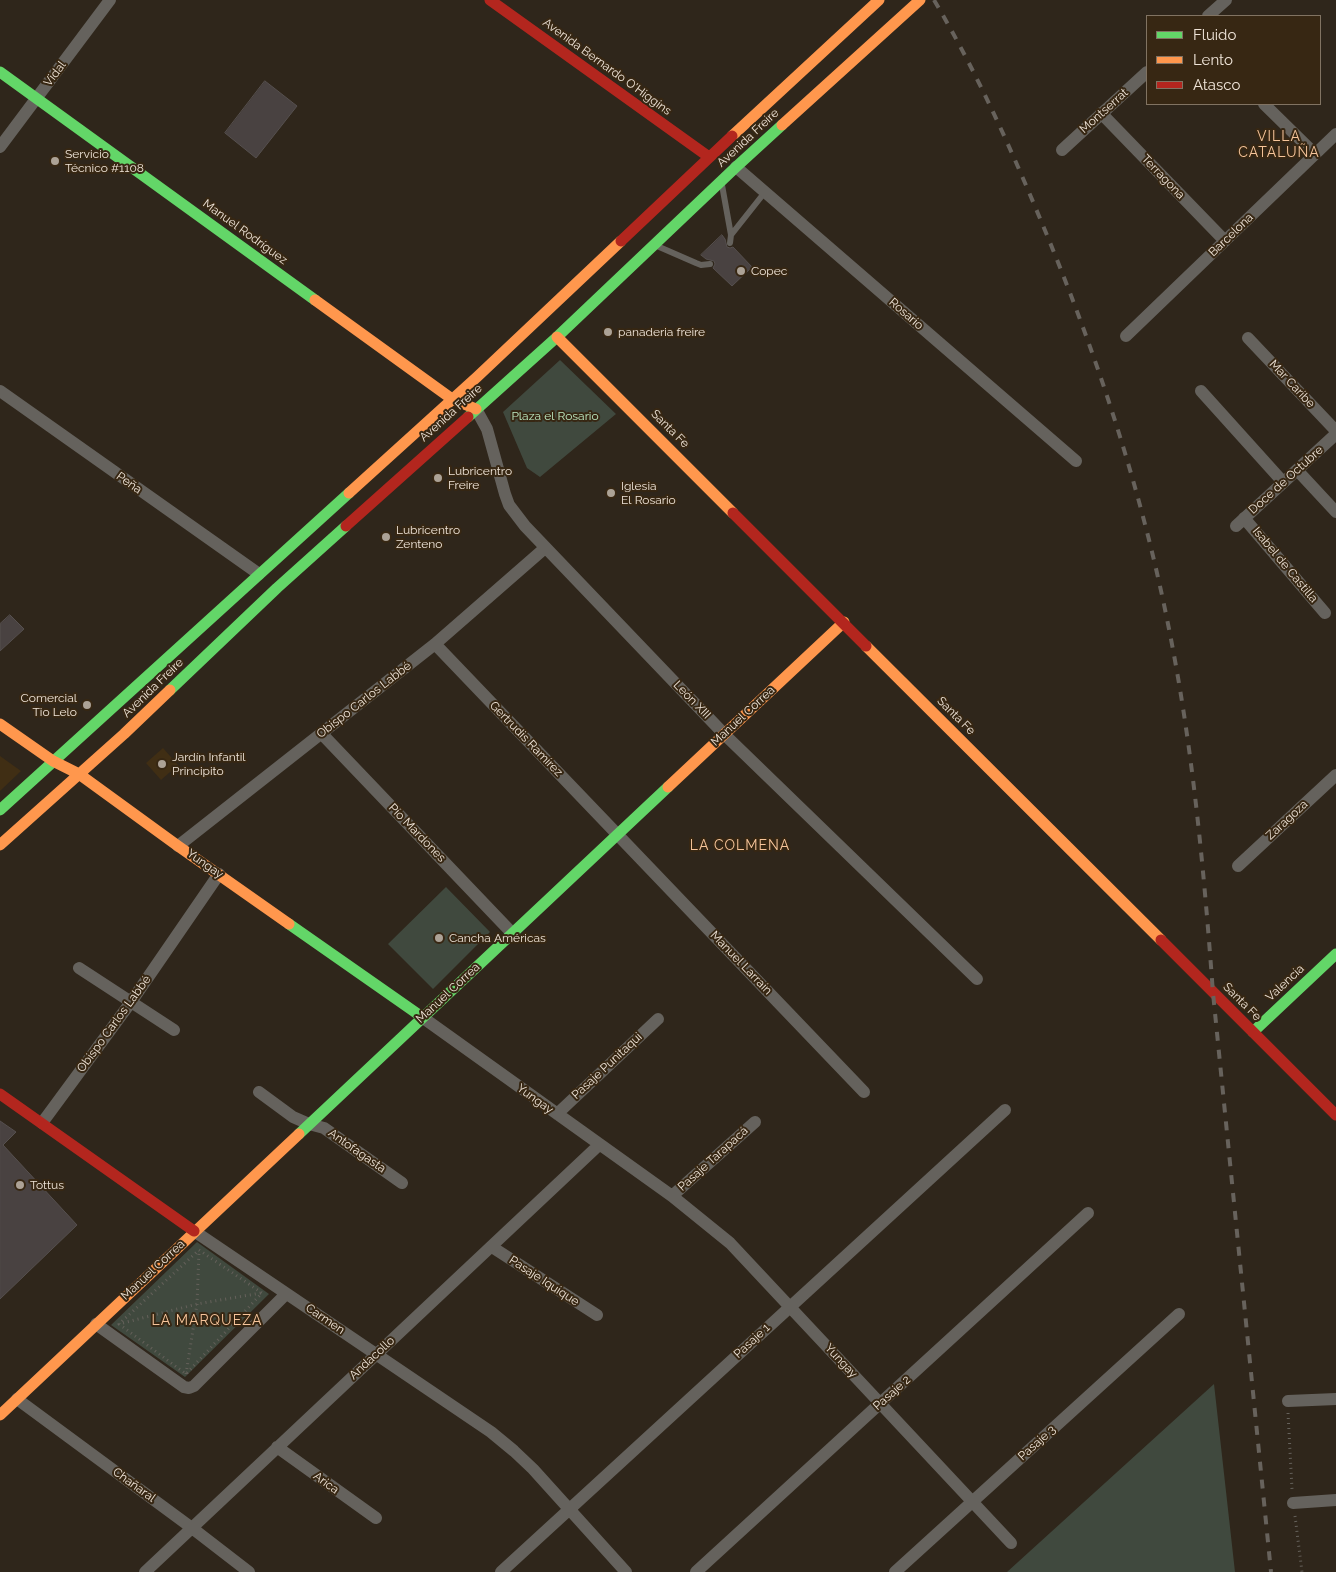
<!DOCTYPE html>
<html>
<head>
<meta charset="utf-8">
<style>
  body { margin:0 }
  #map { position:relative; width:1336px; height:1572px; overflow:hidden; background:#2f261b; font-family:Raleway,sans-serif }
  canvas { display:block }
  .legend { position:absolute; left:1146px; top:15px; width:175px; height:90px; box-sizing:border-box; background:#372713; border:1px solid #817362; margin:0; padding:6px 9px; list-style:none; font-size:15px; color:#efe4d8 }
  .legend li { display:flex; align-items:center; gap:10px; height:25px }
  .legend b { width:25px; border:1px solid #817362 }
</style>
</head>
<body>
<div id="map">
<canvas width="1336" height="1572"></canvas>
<ul class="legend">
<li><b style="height:6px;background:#63d668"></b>Fluido</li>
<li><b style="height:6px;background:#ff974d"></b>Lento</li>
<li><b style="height:6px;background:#b3261e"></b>Atasco</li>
</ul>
</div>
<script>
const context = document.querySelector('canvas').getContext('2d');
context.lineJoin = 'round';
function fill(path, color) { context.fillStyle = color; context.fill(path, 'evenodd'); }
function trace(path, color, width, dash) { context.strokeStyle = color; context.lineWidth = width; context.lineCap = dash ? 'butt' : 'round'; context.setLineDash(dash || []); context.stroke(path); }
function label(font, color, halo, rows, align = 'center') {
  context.font = font + ' Raleway,sans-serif'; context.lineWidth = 4; context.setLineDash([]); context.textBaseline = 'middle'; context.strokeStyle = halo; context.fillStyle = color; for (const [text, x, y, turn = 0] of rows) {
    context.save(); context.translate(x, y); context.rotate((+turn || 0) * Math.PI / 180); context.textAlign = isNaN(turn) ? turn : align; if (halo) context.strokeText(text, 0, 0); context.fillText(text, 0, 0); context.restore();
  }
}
const built = new Path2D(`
  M163 748 178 765 161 780 146 763Z
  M0 756 21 771 0 791Z`);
const green = new Path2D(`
  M560 360 616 414 540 477 527 468 503 412Z
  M446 887 490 932 433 989 388 944Z
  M197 1242 269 1294 185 1377 111 1325Z
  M1214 1384 1235 1572H1007Z`);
const building = new Path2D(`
  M265 81 297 106 256 158 225 133Z
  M722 235 725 239 727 247 730 248 733 247 752 267 732 286 713 268 715 264 714 261 706 259 701 255Z
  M10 615 24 629 0 651V624Z
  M0 1121 16 1132 3 1145 77 1225 0 1299Z`);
const path = new Path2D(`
  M199 1250 262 1293 186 1374 119 1324Z
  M123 1323 197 1304 261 1293
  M186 1374 197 1304 199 1251
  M1288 1413 1292 1489
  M1295 1516 1302 1572`);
const lane = new Path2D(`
  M722 185 731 235 730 243
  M731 235 765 192
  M657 246 696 263 701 265 710 264`);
const street = new Path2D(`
  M1208 16 1226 0
  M1264 104 1315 154
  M1101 113 1225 241
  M0 147 110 0
  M1062 150 1147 72
  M736 167 1076 461
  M1126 336 1336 134
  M1248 338 1336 431
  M0 391 259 574
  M1201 391 1283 482
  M476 409 487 429 505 494 509 505 525 526 724 734 977 979
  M1297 470 1336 512
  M1244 518 1325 613
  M1236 526 1336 434
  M435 644 864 1092
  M322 734 512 933
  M178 846 435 644 545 548
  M1238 866 1336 775
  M79 968 174 1030
  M422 1017 672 1196 730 1243 1011 1543
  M259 1092 293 1117 309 1124 324 1128 402 1183
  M557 1114 658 1019
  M42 1123 131 1002 219 874
  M672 1196 755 1122
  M194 1231 491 1432 514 1451 533 1469 626 1572
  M492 1247 597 1315
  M96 1324 184 1387 189 1388 194 1386 286 1294
  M17 1399 192 1528 249 1572
  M1288 1401 1336 1399
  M277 1447 376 1518
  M1293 1503 1336 1500
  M145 1572 599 1145
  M501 1572 1005 1110
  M696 1572 1088 1213
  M895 1572 1179 1314`);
const fast = new Path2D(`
  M0 72 315 300
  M468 417 557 337 736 167 782 125
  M170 690 277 588 346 526
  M0 810 349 493
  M289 924 422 1017
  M1253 1032 1336 954
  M299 1134 668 787`);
const slow = new Path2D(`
  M782 125 920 0
  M732 136 879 0
  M315 300 452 399 476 409
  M557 337 733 513
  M349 493 477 377 621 241
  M866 646 1161 940
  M0 724 53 761 79 774 178 846 289 924
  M668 787 844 622
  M0 845 124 734 170 690
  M0 1415 299 1134`);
const jam = new Path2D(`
  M490 0 709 157
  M621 241 732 136
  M733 513 866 646
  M346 526 468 417
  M1161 940 1336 1115
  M0 1094 194 1231`);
const rail = new Path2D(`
  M934 0C975 69 1008 142 1039 216 1095 349 1141 487 1169 629 1193 749 1204 871 1213 993L1271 1572`);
const markers = [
  [55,161,5,"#aca296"],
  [741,271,5,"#aca296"],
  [608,332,5,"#aca296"],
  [438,478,5,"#aca296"],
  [611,493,5,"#aca296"],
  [386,537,5,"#aca296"],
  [87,705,5,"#aca296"],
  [162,764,5,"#aca296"],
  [439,938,5,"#aca296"],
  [20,1185,5,"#aca296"]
];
const streetNames = [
  ["Avenida Bernardo O'Higgins",607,67,36],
  ["Vidal",55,74,-53],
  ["Montserrat",1104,111,-42],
  ["Avenida Freire",748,138,-43],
  ["Terragona",1163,177,46],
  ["Manuel Rodríguez",245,232,36],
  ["Barcelona",1231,235,-44],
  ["Rosario",906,314,41],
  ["Mar Caribe",1292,384,47],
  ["Avenida Freire",451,413,-42],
  ["Santa Fe",670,429,45],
  ["Doce de Octubre",1286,480,-42],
  ["Peña",129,483,35],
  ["Isabel de Castilla",1285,565,50],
  ["Avenida Freire",153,688,-44],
  ["Obispo Carlos Labbé",364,700,-38],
  ["León XIII",692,700,46],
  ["Manuel Correa",743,716,-43],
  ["Santa Fe",956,716,45],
  ["Gertrudis Ramírez",526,739,46],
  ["Zaragoza",1287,820,-43],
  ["Pío Mardones",417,833,46],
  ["Yungay",205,864,35],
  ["Manuel Larraín",741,963,46],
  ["Valencia",1285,983,-43],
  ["Manuel Correa",448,993,-43],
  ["Santa Fe",1242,1002,45],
  ["Obispo Carlos Labbé",114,1024,-54],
  ["Pasaje Punitaqui",607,1066,-43],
  ["Yungay",535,1099,36],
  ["Antofagasta",357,1151,35],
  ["Pasaje Tarapacá",713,1159,-42],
  ["Manuel Correa",153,1270,-43],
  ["Pasaje Iquique",544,1281,33],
  ["Carmen",325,1319,34],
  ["Pasaje 1",752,1341,-43],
  ["Andacollo",372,1358,-43],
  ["Yungay",841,1361,47],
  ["Pasaje 2",892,1393,-42],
  ["Pasaje 3",1037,1443,-42],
  ["Arica",326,1483,36],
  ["Chañaral",134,1485,36]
];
const poiNames = [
  ["Servicio",65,154],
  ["Técnico #1108",65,168],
  ["Copec",751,271],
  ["panaderia freire",618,332],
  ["Lubricentro",448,471],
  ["Freire",448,485],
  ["Iglesia",621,486],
  ["El Rosario",621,500],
  ["Lubricentro",396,530],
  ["Zenteno",396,544],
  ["Comercial",77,698,"right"],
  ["Tio Lelo",77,712,"right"],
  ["Jardín Infantil",172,757],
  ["Principito",172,771],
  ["Cancha Américas",449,938],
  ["Tottus",30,1185]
];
const parkNames = [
  ["Plaza el Rosario",555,416]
];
const neighbourhoodNames = [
  ["VILLA",1279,137],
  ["CATALUÑA",1279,153],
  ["LA COLMENA",740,846],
  ["LA MARQUEZA",207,1321]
];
fill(built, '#402e14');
fill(green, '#40493e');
fill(building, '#494241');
trace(building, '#56504f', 1);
trace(path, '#65615b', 3, [1, 4]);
trace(lane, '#65625d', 6);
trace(street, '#65625d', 12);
trace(fast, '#63d668', 11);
trace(slow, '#ff974d', 11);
trace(jam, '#b3261e', 11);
trace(rail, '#67625c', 4, [9, 9]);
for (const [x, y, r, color] of markers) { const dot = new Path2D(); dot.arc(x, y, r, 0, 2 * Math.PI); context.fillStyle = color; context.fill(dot); trace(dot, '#372713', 2); }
label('12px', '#efe4d8', '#372713', streetNames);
label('12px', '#efe4d8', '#372713', poiNames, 'left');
label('12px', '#beeac2', '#372713', parkNames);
context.letterSpacing = '1px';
label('14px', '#f7c59b', '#372713', neighbourhoodNames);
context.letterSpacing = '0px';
</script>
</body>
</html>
